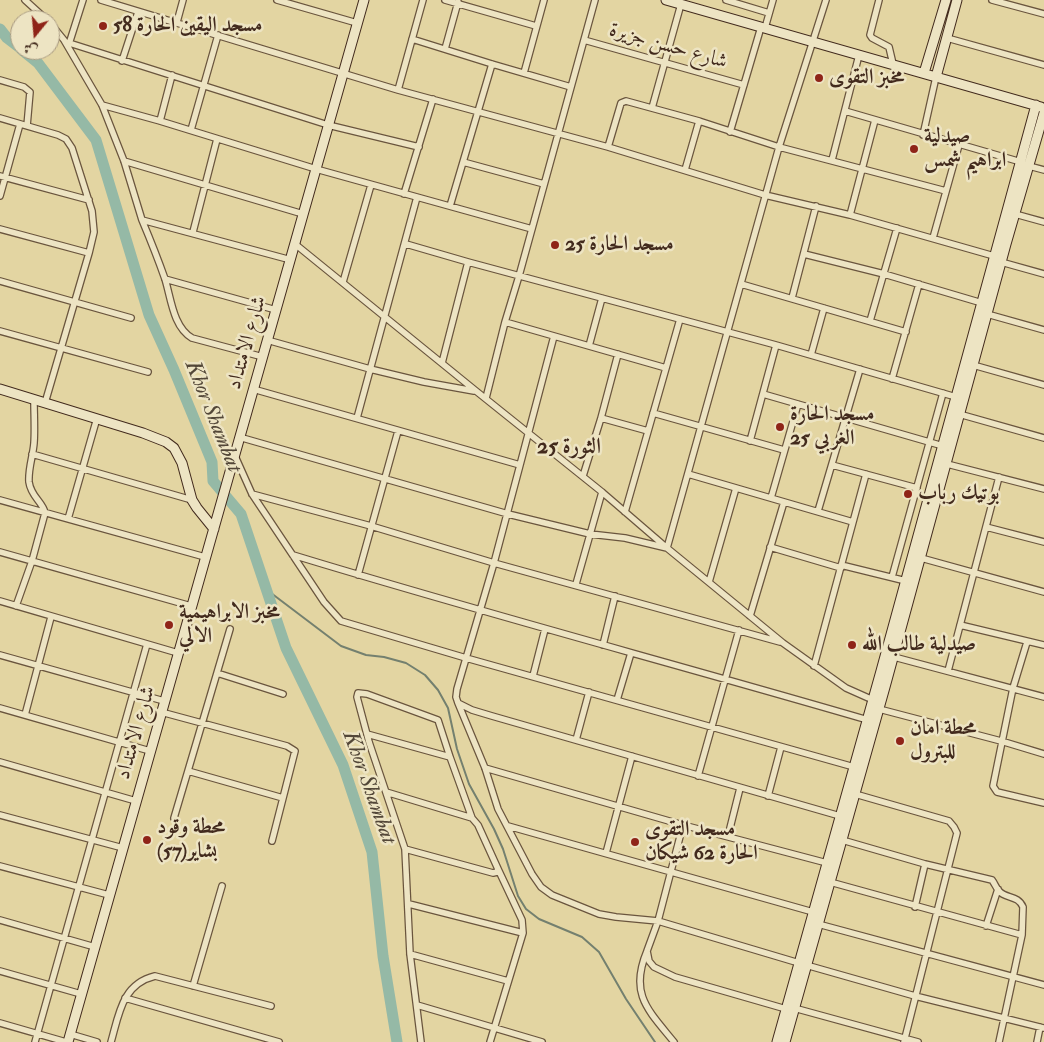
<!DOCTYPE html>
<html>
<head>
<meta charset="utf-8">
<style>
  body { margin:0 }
  #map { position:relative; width:1044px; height:1042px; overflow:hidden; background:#e3d5a2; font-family:"IM FELL Double Pica",Amiri,serif }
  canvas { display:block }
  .north { position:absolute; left:10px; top:10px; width:50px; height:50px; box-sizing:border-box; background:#ede4c3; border:1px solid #a99a81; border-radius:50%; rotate:197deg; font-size:14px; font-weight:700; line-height:20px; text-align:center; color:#422a1d }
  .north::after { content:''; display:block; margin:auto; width:18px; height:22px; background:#8f2418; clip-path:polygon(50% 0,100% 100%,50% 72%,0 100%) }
</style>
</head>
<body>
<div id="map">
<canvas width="1044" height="1042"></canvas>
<div class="north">ش</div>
</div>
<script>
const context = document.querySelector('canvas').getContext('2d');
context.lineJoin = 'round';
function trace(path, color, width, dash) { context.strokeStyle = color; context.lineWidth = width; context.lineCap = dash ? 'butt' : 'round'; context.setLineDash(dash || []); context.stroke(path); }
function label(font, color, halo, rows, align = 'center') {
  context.font = font + ' "IM FELL Double Pica",Amiri,serif'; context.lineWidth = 5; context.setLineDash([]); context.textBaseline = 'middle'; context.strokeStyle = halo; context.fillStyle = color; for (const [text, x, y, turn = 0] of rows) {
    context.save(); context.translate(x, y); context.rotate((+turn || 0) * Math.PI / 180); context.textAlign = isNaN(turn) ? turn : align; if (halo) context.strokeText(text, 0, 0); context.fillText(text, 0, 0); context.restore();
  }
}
const stream = new Path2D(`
  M267 590 341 646 366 655 384 657 406 663 425 675 438 690 448 708 457 749 469 784 494 829 503 849 518 896 526 909 539 919 582 937 599 952 626 999 655 1042`);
const river = new Path2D(`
  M0 29 7 38 20 48
  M22 50 38 63 96 140 149 315 174 370 212 462 213 481 241 514 286 648 343 765 372 852 383 956 397 1042`);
const street = new Path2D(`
  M25 0 47 20
  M101 0 398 90 608 147 765 195 850 215 994 256
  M277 0 357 23
  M445 0 536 26
  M726 0 769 13
  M879 0 870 35 872 38 889 47 893 64
  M992 0 1044 14
  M177 22 183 0
  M50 23 64 40 102 105 124 161 142 220 291 260
  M765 28 773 0
  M947 38 1044 65
  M412 39 492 64 571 87
  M584 40 744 85
  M66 42 328 125 419 147
  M69 44 83 0
  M445 49 458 2
  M122 61 138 12
  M524 73 544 0
  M0 80 24 87 30 92 27 126
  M398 90 423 0
  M102 105 160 121 316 169 532 229
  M652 108 681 4
  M845 111 1021 162
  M0 118 58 135 66 139 72 148 92 211 94 232 89 253 0 229
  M160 121 172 75
  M191 130 218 35
  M730 132 761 27
  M923 135 936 77
  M608 147 621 103 626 101 699 121 779 147 946 191
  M832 160 859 55
  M124 161 303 214
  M463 162 544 184
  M1029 166 1044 170
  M685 170 699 121
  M0 176 89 200
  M404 194 433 99
  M0 196 20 124
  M450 206 492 64
  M1015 214 1044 222
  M850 215 875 120
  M142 220C150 239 158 259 165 279 171 298 173 327 192 338L263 357
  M193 232 217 139
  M933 238 959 145
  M295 244 476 391 602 492 667 548 783 643 846 688 873 700
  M406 244 468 262 776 345 956 397
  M804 254 884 274 982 303
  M1001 262 1044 274
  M165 279 276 310
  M0 281 131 318
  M343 282 371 185
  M741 284 906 332
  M792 298 816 206
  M987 314 1044 330
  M870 321 897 228
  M505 322 666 368
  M0 331 148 372
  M267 340 370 369 424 382 474 391
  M589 346 602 298
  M811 355 824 308
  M442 363 468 262
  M973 365 1044 385
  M892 379 919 284
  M253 389 520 465 554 336
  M763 394 943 446
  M486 398 505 322 519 276 595 0
  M45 403 89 253
  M653 413 784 450
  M959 414 1044 438
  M357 418 417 197
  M601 418 618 354
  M239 437 508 514 590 534 625 538 667 548 779 147 826 0
  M750 441 776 345
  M32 454 192 500
  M235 456 252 494 324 602 341 621 466 658 854 767
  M947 464 1044 489
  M520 465 494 563 457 689 456 697 458 703 472 710 492 716 840 816
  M832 465 917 488
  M688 474 853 522
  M583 476 601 418 648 431
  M252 494 371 526 494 563 780 642
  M771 498 798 404
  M0 500 205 557
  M818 511 860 369
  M625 512 680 319
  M68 519 97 418
  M986 527 1044 542
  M770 547 841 568
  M0 552 191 606
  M293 555C483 613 676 664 868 720
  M921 558 1044 592
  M841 565 906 581
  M358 575 398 431
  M892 577 943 393
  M709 582 736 488
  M576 584 602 492
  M0 601 178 653
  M16 606 32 561 45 513C43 502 31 497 29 482 28 469 33 456 34 443 35 429 34 414 34 400
  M750 616 784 502
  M960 625 1044 645
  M1027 642 1013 688 993 786 997 792 1044 803
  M603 645 615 596
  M0 655 164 701
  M894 657 1044 697
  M814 666 866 474
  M948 671 999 477
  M217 673 283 694
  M533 676 545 629
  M617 700 631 653
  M458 703 485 768 498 809 532 874 541 887 552 895 599 914 616 917 658 921 799 963
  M0 708 150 751
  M879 709 1001 741 1044 754
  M161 712 287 746 295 751 272 841
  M25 715 51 617
  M367 734 450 757 472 818
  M576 740 589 692
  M0 762 136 801
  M485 768 683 825 827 863
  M188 771 283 798
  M698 776 739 630
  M386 792 472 818 478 825 498 869 497 872 493 873 405 849
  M855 794 949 821 954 827 957 833 904 1042
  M768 796 781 747
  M0 815 123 848
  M174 818 230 629
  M683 825 658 921 647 951 649 961 654 967 675 977 786 1009
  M508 826 813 912
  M728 836 740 788
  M842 840 925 864 992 880C995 884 996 888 999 891 1006 899 1018 895 1023 907L1022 935 999 1042
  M606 853 632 756
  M0 866 109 895
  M830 882 1022 935
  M409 904 523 933
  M915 907 925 864
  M0 920 95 947
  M818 924 1044 985
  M986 926 998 889
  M647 951C629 994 648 1010 674 1042
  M410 954 508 981
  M806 965 915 996 1044 1028
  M0 971 81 994
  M193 986 222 886
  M125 998 279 1042
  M417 1005 542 1042
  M794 1008 918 1042
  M0 1023 66 1042
  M70 1034 97 1042
  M35 1042 147 644
  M111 1042C119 1014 122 984 155 976L271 1006
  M421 1042 410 954 405 849 369 742 357 697 358 693 367 694 438 720 450 757
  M490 1042 523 933 522 920 498 869
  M1037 1042 1040 1027`);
const secondary = new Path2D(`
  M666 0 1041 107
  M924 73 946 0
  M936 77 957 0
  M0 389 143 433 166 442 174 448 182 463 192 500 197 508 214 529
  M68 1042 364 0
  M777 1042 881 671 1036 105
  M785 1042 885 687 1006 244 1044 113`);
const markers = [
  [103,26,5,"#8f2418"],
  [819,78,5,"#8f2418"],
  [914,149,5,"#8f2418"],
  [555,245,5,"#8f2418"],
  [780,427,5,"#8f2418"],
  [908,494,5,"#8f2418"],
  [169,625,5,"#8f2418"],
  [852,645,5,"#8f2418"],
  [900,741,5,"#8f2418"],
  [147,840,5,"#8f2418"],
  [635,842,5,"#8f2418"]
];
const poiNames = [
  ["مسجد اليقين الحارة 58",113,26],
  ["مخبز التقوى",829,78],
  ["صيدلية",924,137],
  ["ابراهيم شمس",924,161],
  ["مسجد الحارة 25",565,245],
  ["مسجد الحارة",790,415],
  ["25 الغربي",790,439],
  ["بوتيك رباب",918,494],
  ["مخبز الابراهيمية",179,613],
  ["الالي",179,637],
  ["صيدلية طالب الله",862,645],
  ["محطة امان",910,729],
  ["للبترول",910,753],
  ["محطة وقود",157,828],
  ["بشاير(57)",157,852],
  ["مسجد التقوى",645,830],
  ["الحارة 62 شيكان",645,854]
];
const streetNames = [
  ["شارع حسن جزيرة",668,47,16],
  ["شارع الامتداد",248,343,-74],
  ["شارع الامتداد",137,733,-74]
];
const waterNames = [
  ["Khor Shambat",212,417,68],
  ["Khor Shambat",368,788,70]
];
const neighbourhoodNames = [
  ["الثورة 25",569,448]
];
trace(stream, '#74806f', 2);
trace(river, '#95b9a6', 11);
trace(street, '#6a553e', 8);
trace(secondary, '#422a1d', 11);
trace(street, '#ede4c3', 5.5);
trace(secondary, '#ede4c3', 9);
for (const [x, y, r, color] of markers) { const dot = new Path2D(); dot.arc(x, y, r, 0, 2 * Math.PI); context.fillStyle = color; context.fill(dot); trace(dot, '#ede4c3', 2); }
label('bold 21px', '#422a1d', '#ede4c3', poiNames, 'left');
label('21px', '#422a1d', '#ede4c3', streetNames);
label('italic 22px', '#534738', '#ede4c3', waterNames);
label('bold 22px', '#422a1d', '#ede4c3', neighbourhoodNames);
</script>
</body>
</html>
